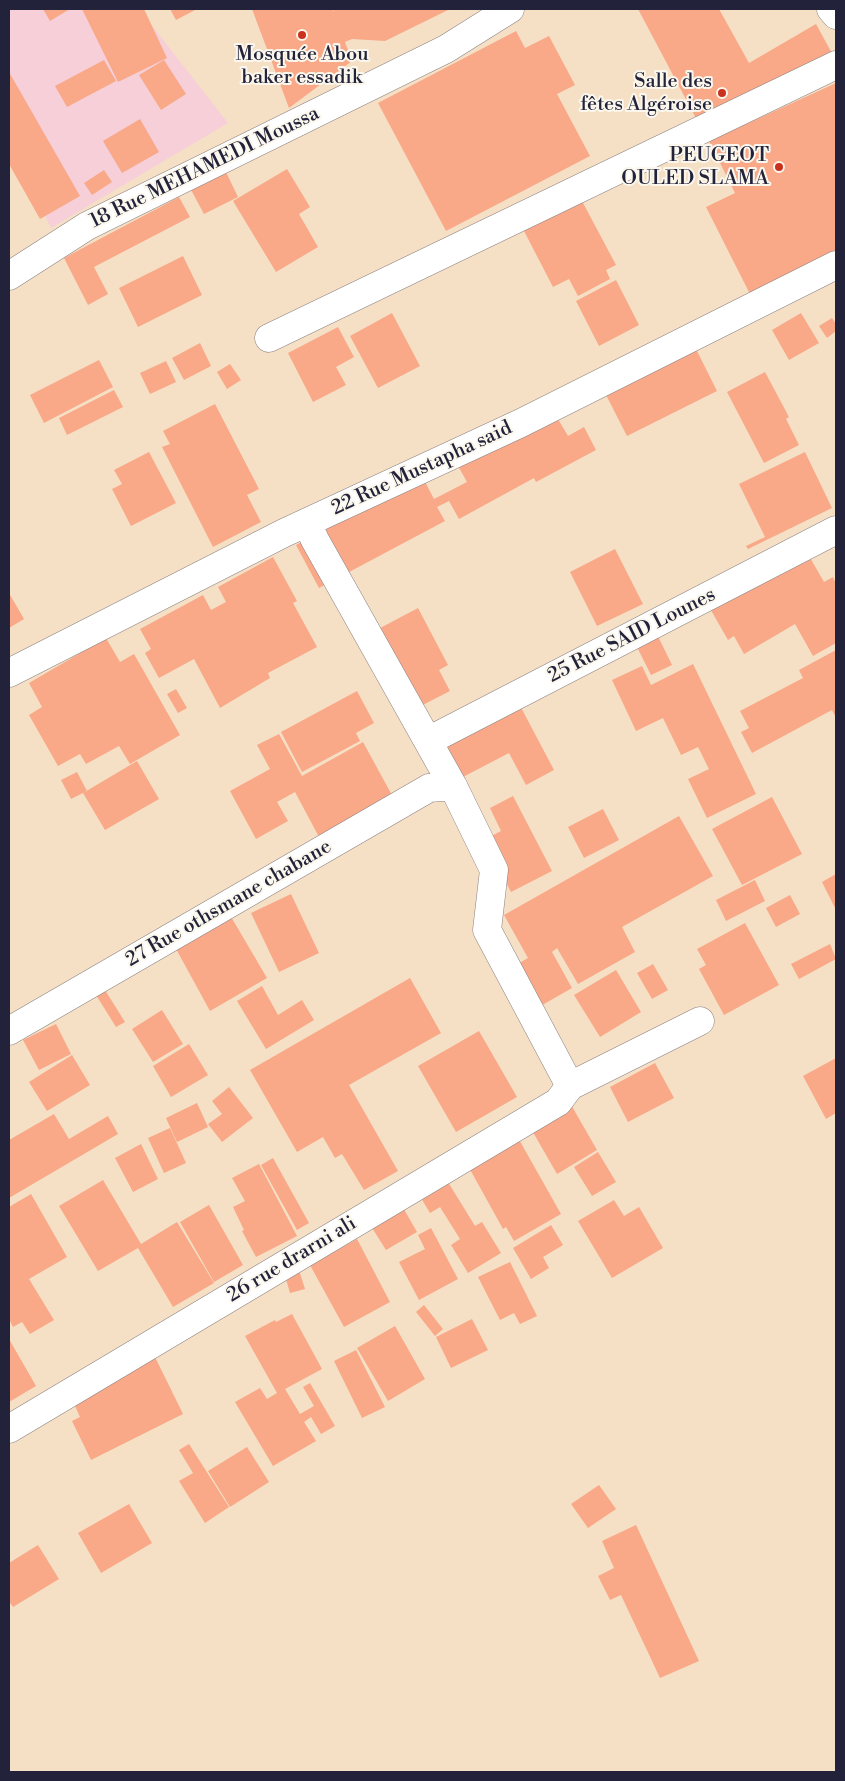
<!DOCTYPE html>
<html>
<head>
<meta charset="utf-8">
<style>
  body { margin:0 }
  #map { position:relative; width:845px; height:1781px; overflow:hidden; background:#f5e0c5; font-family:"Libre Bodoni",serif }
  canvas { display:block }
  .frame { position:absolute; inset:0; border:10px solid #22223b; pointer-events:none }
</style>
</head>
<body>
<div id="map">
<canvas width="845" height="1781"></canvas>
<div class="frame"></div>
</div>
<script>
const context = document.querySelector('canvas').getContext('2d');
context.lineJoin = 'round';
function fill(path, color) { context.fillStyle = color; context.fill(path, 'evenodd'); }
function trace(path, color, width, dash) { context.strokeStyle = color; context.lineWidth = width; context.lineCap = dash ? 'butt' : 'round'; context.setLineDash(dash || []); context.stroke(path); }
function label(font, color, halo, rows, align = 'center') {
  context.font = font + ' "Libre Bodoni",serif'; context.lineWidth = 4; context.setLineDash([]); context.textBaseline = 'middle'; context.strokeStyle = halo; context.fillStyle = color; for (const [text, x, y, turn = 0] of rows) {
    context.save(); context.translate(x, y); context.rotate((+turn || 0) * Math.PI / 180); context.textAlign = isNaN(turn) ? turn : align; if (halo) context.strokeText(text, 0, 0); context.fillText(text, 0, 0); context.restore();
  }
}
const built = new Path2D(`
  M9 9H139L228 123 51 228 9 143Z`);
const building = new Path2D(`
  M43 9H70L50 21Z
  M82 9H144L167 58 118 82Z
  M170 9H197L176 20Z
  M252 9H333L334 12V9H450L385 41 352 39 345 42 352 61 289 108Z
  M638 9H719L749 63 816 24 834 57 699 124Z
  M516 31 525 48 549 36 575 85 557 94 590 156 446 231 378 103Z
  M104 60 116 81 67 107 55 86Z
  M164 60 186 94 161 110 139 75Z
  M9 72 80 196 40 219 9 164Z
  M836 83V257L753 300 706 207 735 193 709 141Z
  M140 119 159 152 122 173 103 141Z
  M287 169 310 207 299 214 318 247 276 272 233 201Z
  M104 170 112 182 92 195 84 183Z
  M225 170 238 197 204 214 190 188Z
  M179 197 190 217 94 267 108 294 88 305 64 258Z
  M582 201 616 265 606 270 610 279 578 296 569 279 553 287 524 231Z
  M183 256 202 295 138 327 119 288Z
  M616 280 639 325 599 346 576 301Z
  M392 313 420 366 378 388 350 336Z
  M801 313 819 343 789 360 772 330Z
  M832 318 836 324V331L827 338 819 326Z
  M338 327 354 357 336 367 346 385 313 402 288 353Z
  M200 343 211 366 184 380 172 358Z
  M694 345 717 391 627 436 604 391Z
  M99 360 113 387 44 423 30 395Z
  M166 361 176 382 150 394 140 373Z
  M230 364 241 380 227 389 217 372Z
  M765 372 789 417 786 419 799 445 764 463 727 392Z
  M114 390 123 407 67 435 59 418Z
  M215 404 259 489 247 495 261 522 213 547 162 447 170 444 163 431Z
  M555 414 568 436 584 427 596 450 536 482 534 478 459 519 449 501 437 507 445 521 319 588 296 545 423 478 434 499 467 482 458 466Z
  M149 452 176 503 131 526 112 489 122 484 114 470Z
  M805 452 832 508 748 549 746 546 765 537 739 484Z
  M615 549 643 604 597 626 570 572Z
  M805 549 824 582 833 577 836 584V643L813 656 795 624 744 654 734 636 728 640 708 605Z
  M273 557 297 601 293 603 317 647 268 673 270 678 220 708 194 659 159 678 145 653 151 649 140 629 203 595 211 610 226 602 218 587Z
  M9 593 24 619 9 628Z
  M418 608 448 665 439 670 450 691 407 713 367 635Z
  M654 628 672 665 651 675 633 639Z
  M106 638 120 662 134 654 180 735 130 764 119 746 86 764 80 754 58 766 29 715 42 707 29 683Z
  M836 650V718L832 710 752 753 741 732 749 728 740 711 803 678 799 670Z
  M693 664 756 794 707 818 688 779 709 769 698 747 681 755 663 718 636 731 612 680 642 666 651 685Z
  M176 689 187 708 178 713 167 694Z
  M357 691 374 723 356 733 360 741 302 772 281 732Z
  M516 698 554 770 526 785 509 753 461 778 440 738Z
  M279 734 302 776 363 742 393 797 319 837 295 792 277 802 288 821 256 839 230 791 270 769 257 745Z
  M137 761 159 799 105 830 83 793Z
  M77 772 87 791 71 799 61 780Z
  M513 796 552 871 511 892 484 840 501 831 490 808Z
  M772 797 802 854 742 885 712 829Z
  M603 809 619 840 584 858 568 827Z
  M679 816 713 876 622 927 635 952 578 984 557 948 552 952 572 988 530 1012 507 970 528 958 504 915Z
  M836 874V910L822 882Z
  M755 880 765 901 726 921 716 900Z
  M291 894 319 953 279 972 251 913Z
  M790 895 800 914 776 927 766 908Z
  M230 915 267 978 210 1011 175 947Z
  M745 923 779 985 724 1015 699 969 706 965 697 949Z
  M830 944 836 959 799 979 791 964Z
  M653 964 668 990 652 999 637 973Z
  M616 970 641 1012 600 1037 574 995Z
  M410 978 441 1033 349 1085 398 1171 364 1190 342 1154 335 1158 323 1137 297 1152 250 1070Z
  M262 986 278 1015 302 1000 314 1020 266 1049 237 1001Z
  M105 990 125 1022 116 1027 96 995Z
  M162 1010 183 1044 153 1062 132 1029Z
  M56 1024 71 1054 39 1070 23 1040Z
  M479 1031 517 1097 456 1132 418 1066Z
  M189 1044 208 1075 171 1097 153 1066Z
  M72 1055 90 1085 47 1111 29 1082Z
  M836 1058V1113L826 1119 803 1076Z
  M655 1063 674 1098 628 1122 610 1087Z
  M229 1087 253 1118 222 1142 208 1124 222 1114 212 1101Z
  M197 1103 208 1127 177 1142 166 1118Z
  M570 1103 597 1150 557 1174 530 1127Z
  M54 1114 69 1139 108 1116 118 1134 9 1198V1140Z
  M170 1128 186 1163 164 1173 148 1138Z
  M517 1136 561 1214 514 1241 506 1227 503 1229 467 1164Z
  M141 1144 158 1179 133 1192 115 1158Z
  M598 1152 616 1182 592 1196 574 1167Z
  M273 1158 309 1223 297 1230 261 1165Z
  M259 1164 297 1236 256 1257 242 1231 244 1230 233 1207 245 1201 232 1178Z
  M103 1180 141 1244 177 1222 214 1283 173 1307 138 1248 98 1271 59 1206Z
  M448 1182 475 1226 482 1222 501 1253 468 1273 451 1245 460 1239 440 1207 430 1213 421 1198Z
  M31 1194 67 1257 29 1279 54 1320 30 1334 22 1322 13 1327 9 1319V1207Z
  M614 1200 624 1216 639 1207 663 1248 612 1278 578 1221Z
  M401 1204 417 1232 386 1250 369 1223Z
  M209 1205 243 1265 214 1282 180 1222Z
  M551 1225 563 1245 543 1257 549 1268 531 1279 513 1248Z
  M431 1228 458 1279 419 1300 399 1262 425 1249 418 1235Z
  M357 1239 390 1302 344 1327 310 1265Z
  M510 1262 537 1316 520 1324 514 1313 500 1320 478 1277Z
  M298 1267 305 1289 290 1293 284 1272Z
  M424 1305 443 1329 435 1336 416 1312Z
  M292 1314 322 1369 285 1389 300 1414 314 1406 303 1387 310 1383 335 1426 321 1434 311 1417 304 1422 316 1441 273 1466 235 1402 260 1388 267 1399 277 1393 245 1336 275 1320 276 1322Z
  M472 1319 488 1350 451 1368 436 1337Z
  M395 1326 425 1379 388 1401 357 1348Z
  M9 1339 36 1386 9 1402Z
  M356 1350 385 1407 362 1418 334 1361Z
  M153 1353 183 1414 91 1460 72 1421 80 1417 71 1397Z
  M189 1444 229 1507 205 1523 179 1481 193 1473 179 1450Z
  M247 1447 269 1482 230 1507 208 1471Z
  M599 1485 616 1509 588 1528 571 1504Z
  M129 1504 152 1543 101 1573 78 1533Z
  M636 1525 699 1661 660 1678 621 1595 610 1600 598 1576 614 1568 602 1541Z
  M38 1545 59 1579 13 1607 9 1601V1563Z`);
const minor = new Path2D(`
  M9 276 87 226 446 49 510 9
  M269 338 836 65
  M307 523 315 540 453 786 494 870 487 930 570 1086
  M9 673 284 533 521 423 836 265
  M428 741 836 530
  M9 1031 429 788 453 786
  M9 1429 558 1102 570 1086 700 1021`);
const highway = new Path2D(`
  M831 9 836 15`);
const markers = [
  [302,35,5,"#c8321e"],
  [722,93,5,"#c8321e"],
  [779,167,5,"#c8321e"]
];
const poiNames = [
  ["Mosquée Abou",302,55,"center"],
  ["baker essadik",302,78,"center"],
  ["Salle des",712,82],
  ["fêtes Algéroise",712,105],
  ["PEUGEOT",769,156],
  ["OULED SLAMA",769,179]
];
const streetNames = [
  ["18 Rue MEHAMEDI Moussa",205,168,-26],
  ["22 Rue Mustapha said",422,469,-25],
  ["25 Rue SAID Lounes",632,636,-27],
  ["27 Rue othsmane chabane",229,904,-30],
  ["26 rue drarni ali",292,1260,-31]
];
fill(built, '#f6cfd8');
fill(building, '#f9a888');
trace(minor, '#8c8180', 29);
trace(highway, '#8c8180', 29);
trace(minor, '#fff', 28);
trace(highway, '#fff', 28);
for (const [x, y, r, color] of markers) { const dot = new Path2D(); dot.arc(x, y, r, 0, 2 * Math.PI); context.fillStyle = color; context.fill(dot); trace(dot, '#fbf7ec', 2); }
label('20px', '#22223b', '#fbf7ec', poiNames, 'right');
label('20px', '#22223b', '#fbf7ec', streetNames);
</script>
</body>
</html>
